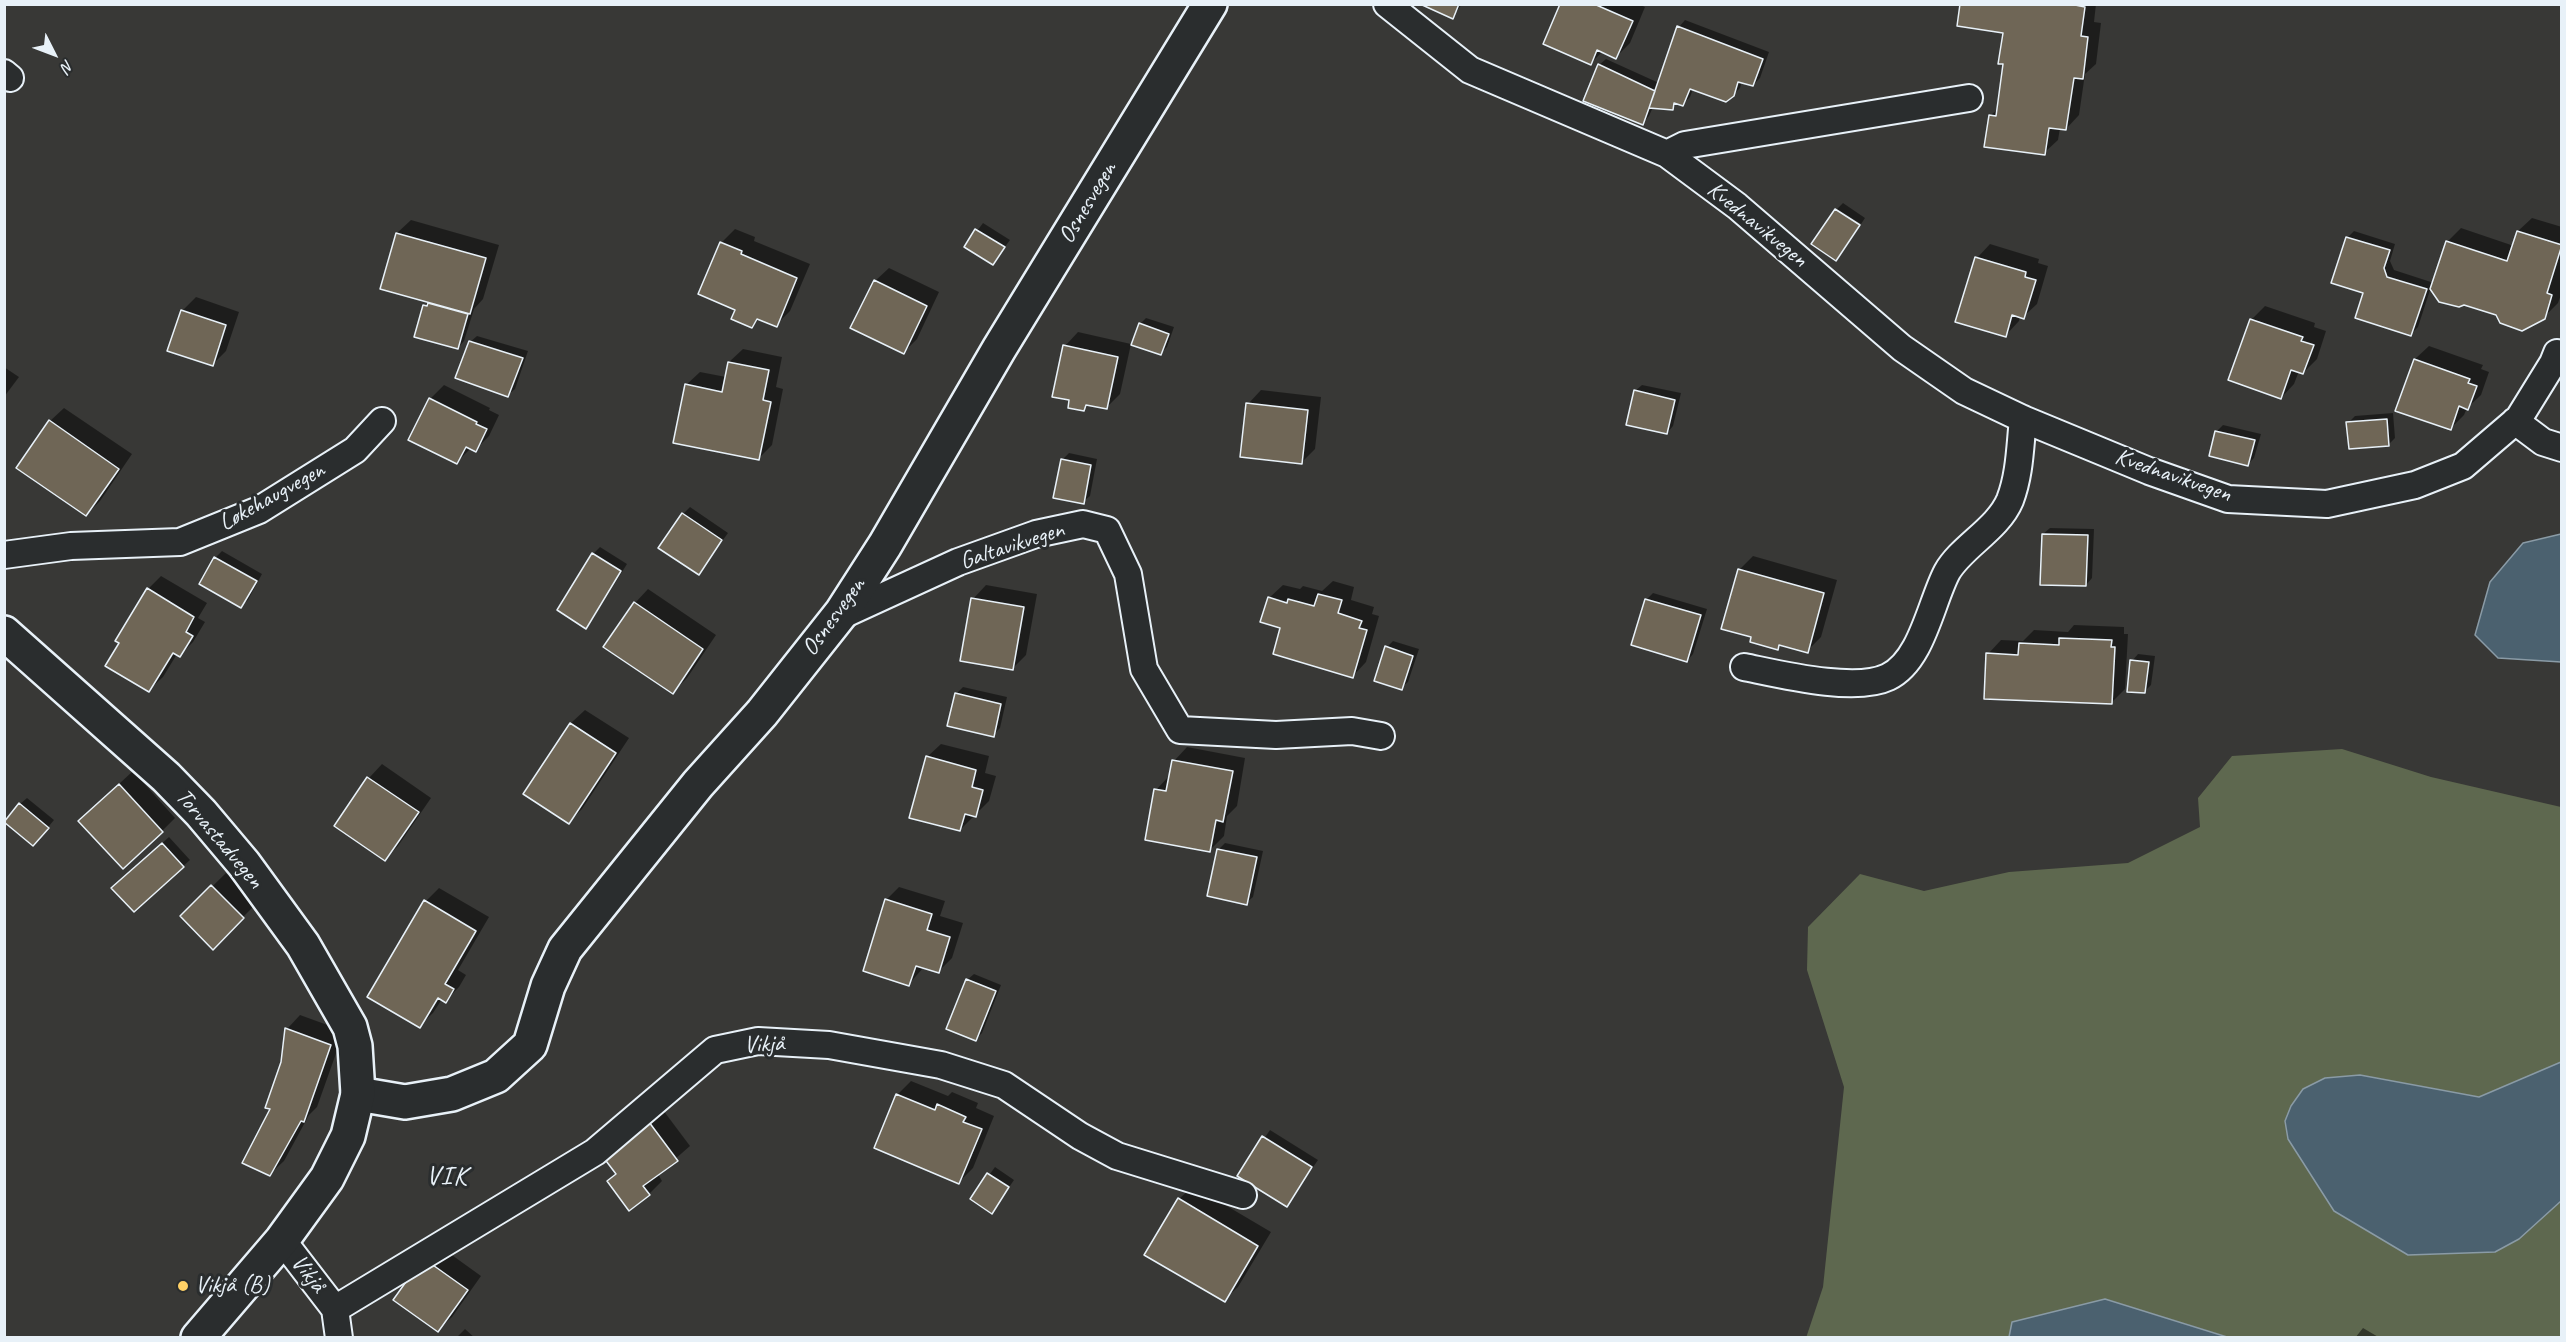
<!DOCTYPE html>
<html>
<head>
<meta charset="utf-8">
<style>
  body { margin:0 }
  #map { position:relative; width:2566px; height:1342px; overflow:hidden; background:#383836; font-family:Caveat,sans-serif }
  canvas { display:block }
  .frame { position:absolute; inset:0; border:6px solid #e8f1f8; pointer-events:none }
  .north { position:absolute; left:24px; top:24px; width:60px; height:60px; -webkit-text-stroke:4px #2a2d2e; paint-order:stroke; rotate:132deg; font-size:16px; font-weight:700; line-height:24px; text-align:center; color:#e8f1f8 }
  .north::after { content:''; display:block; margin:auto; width:21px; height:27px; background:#e8f1f8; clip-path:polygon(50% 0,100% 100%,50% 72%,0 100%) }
</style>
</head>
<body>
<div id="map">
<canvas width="2566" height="1342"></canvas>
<div class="frame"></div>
<div class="north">N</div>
</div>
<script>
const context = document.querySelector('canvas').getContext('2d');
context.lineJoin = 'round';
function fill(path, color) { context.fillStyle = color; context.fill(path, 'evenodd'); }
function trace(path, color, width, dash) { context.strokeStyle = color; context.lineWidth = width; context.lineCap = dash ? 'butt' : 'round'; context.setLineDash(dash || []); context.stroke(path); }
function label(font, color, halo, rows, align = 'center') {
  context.font = font + ' Caveat,sans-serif'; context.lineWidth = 6; context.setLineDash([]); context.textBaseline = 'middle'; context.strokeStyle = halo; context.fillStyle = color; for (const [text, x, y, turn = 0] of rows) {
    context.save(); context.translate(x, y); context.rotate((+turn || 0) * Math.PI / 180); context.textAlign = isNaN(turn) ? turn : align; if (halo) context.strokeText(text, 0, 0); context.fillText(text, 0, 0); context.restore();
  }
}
const green = new Path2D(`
  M2342 749 2431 777 2561 807V1062L2479 1097 2360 1075 2559 1202 2561 1201V1337H2228L2105 1299 2013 1322 2009 1337 1806 1338 1823 1287 1844 1087 1807 970 1808 927 1860 874 1924 891 2009 872 2128 863 2200 827 2198 798 2232 756Z`);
const water = new Path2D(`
  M2561 534V662L2498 658 2475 635 2490 582 2523 543Z
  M2561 1062V1201L2519 1239 2495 1252 2408 1255 2334 1211 2288 1139 2285 1121 2291 1106 2303 1089 2325 1078 2360 1075 2479 1097Z
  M2105 1299 2227 1337H2228H2009L2012 1322Z`);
const shadow = new Path2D(`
  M1423 4H1462L1452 18Z
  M1562 4H1638L1645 7 1630 43 1616 57 1603 51 1591 63Z
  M1962 4H2096L2094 22 2101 23 2096 64 2085 74 2079 115 2066 129 2060 128 2058 140 2044 153 1990 116 1999 108 2005 63 2004 31Z
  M1685 20 1769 52 1760 78 1753 85 1742 81 1740 88 1733 95 1693 89 1690 97 1683 104 1678 103 1672 108 1653 107 1649 116 1643 123 1599 65 1606 59 1659 83 1679 27Z
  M1843 203 1865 218 1861 224 1837 209Z
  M2532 218 2562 227 2560 280H2562V292L2558 303 2544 317 2497 314 2464 303 2431 287 2418 327 2411 334 2365 292 2347 238 2354 231 2395 244 2390 261 2394 270 2434 283 2447 242 2461 228 2514 246 2518 231Z
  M411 220 499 245 483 299 474 309 464 341 458 348 425 306 429 301 397 233Z
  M983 223 1010 240 993 263 966 246Z
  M735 229 755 237 754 241 810 264 790 311 776 325 760 318 752 326 737 309 721 243Z
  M1990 244 2039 259 2038 263 2048 266 2037 304 2023 317 2020 316 2019 321 2006 335 1977 258Z
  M889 268 939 292 917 339 903 353 875 281Z
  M196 297 239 312 226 351 212 365 182 311Z
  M2265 306 2315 323 2314 327 2326 331 2317 359 2303 373 2299 371 2294 384 2281 398 2230 380 2252 319Z
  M1146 318 1174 327 1167 347 1161 353 1140 324Z
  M1078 332 1131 344 1120 394 1107 407 1089 404 1084 409 1065 346Z
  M477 336 528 351 515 389 508 395 470 342Z
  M2429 346 2483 365 2481 369 2489 372 2481 395 2467 408 2464 415 2450 429 2397 410 2415 359Z
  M743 349 782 357 776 387 783 389 772 445 758 459 686 385 700 372 726 377 729 362Z
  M4 367 19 377 4 397Z
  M444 385 490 408 489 410 499 415 489 436 475 450 471 448 457 462 430 399Z
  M1642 385 1681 393 1673 426 1667 433 1635 391Z
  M1261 390 1321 397 1315 449 1301 463 1248 404Z
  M64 408 132 454 100 501 86 515 50 421Z
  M2393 413 2395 438 2389 444 2348 423 2355 416Z
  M2223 425 2261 434 2254 458 2248 464 2211 455 2217 431Z
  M1069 453 1097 459 1090 496 1083 502 1062 460Z
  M690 507 728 533 699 573 683 514Z
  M2050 528 2094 529 2092 578 2086 585 2043 534Z
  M600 547 627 564 592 620 586 627 593 554Z
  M222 551 262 574 248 600 241 606 215 558Z
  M1753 556 1837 580 1821 637 1807 651 1782 644 1777 648 1739 570Z
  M161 576 207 603 198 618 205 622 193 642 180 655 177 654 163 677 149 690 148 589Z
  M1333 581 1354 587 1351 600 1374 607 1372 614 1379 616 1366 662 1353 676 1282 627 1269 598 1283 585 1300 589 1303 586 1322 591Z
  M986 585 1037 594 1026 655 1012 669 973 599Z
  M648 589 716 635 687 678 673 692 635 603Z
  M1653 593 1707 609 1693 654 1687 661 1633 644 1647 599Z
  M2074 625 2124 627V634H2128L2125 689 2111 703 1988 654 2001 640 2023 641 2034 630 2068 632Z
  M1393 641 1419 649 1408 682 1401 688 1387 647Z
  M2138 654 2155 656 2151 685 2144 692 2132 661Z
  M963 687 1007 697 1000 728 993 735 956 694Z
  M585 710 629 738 582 809 569 822 525 794 571 723Z
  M941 744 989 756 985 773 996 776 989 801 960 830 927 757Z
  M1187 747 1245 758 1237 806 1227 816 1224 836 1210 850 1156 790 1169 776 1174 761Z
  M382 764 431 798 398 846 385 859 336 826 369 778Z
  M133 771 175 818 162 831 94 807Z
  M27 798 54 820 40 837 20 804Z
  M169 837 190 860 134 910 120 881Z
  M1225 843 1263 851 1253 897 1246 903 1218 850Z
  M226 873 256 904 213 947 182 916Z
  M899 887 945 901 940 916 963 923 952 958 938 972 924 967 909 984 886 900Z
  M439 888 489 917 458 970 466 975 459 987 445 1001 442 999 433 1013 419 1026 426 901Z
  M974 974 1001 985 982 1033 976 1039 967 980Z
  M300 1015 344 1031 317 1107 309 1115 284 1161 270 1174 272 1108 282 1062 287 1029Z
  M911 1081 948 1096 952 1092 978 1103 976 1108 994 1116 973 1168 959 1182 876 1147 898 1094Z
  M660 1106 690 1146 658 1174 662 1181 649 1194 617 1174 602 1153Z
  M1270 1130 1318 1160 1287 1205 1239 1175Z
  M995 1167 1014 1180 992 1212 972 1199Z
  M1193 1186 1271 1232 1238 1287 1224 1300 1179 1199Z
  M438 1245 481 1276 452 1317 438 1330 395 1299Z
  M2363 1328 2380 1338H2355Z
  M465 1329 475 1338H456Z`);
const building = new Path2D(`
  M1420 4H1459L1453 19Z
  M1560 4H1594L1633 21 1616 59 1597 50 1591 65 1543 44Z
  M1960 4H2070L2085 7 2081 36 2088 37 2083 79 2074 78 2066 130 2049 128 2045 155 1984 147 1989 115 1996 116 2003 64H1998L2003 33 1957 26Z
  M1677 26 1763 59 1753 86 1738 82 1734 96 1726 102 1690 89 1683 106 1674 103 1673 110 1649 108Z
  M1598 64 1655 91 1643 125 1583 101Z
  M1835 209 1860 225 1836 261 1811 244Z
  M975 229 1005 247 993 265 964 247Z
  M2517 231 2562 245 2547 293 2552 295 2545 319 2522 331 2500 323 2496 315 2464 305 2459 307 2439 302 2430 289 2446 241 2507 261Z
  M396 233 486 258 470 314 380 289Z
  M2346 237 2390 250 2384 268 2387 277 2427 289 2411 336 2355 318 2363 293 2331 283Z
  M720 242 742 251 741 254 797 278 777 327 757 319 752 328 731 319 735 310 698 294Z
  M1975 257 2026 272 2025 277 2036 280 2024 319 2012 315 2006 337 1955 322Z
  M874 280 927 306 904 354 850 328Z
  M428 303 468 314 458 349 414 337 423 305 427 306Z
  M181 310 226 325 213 366 167 351Z
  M2250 319 2303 337 2301 341 2314 345 2303 374 2291 370 2281 399 2228 380Z
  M1139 323 1169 334 1161 355 1131 345Z
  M469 341 523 358 508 397 455 378Z
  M1063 345 1118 357 1107 409 1086 405 1084 411 1068 408 1069 400 1052 397Z
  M2414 359 2470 379 2468 383 2477 386 2468 410 2459 406 2451 430 2395 411Z
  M728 362 769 370 763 400 771 402 759 460 673 443 685 384 722 392Z
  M1634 390 1675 400 1667 434 1626 425Z
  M429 398 477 422 476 424 487 429 476 452 466 447 457 464 408 440Z
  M1246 403 1308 410 1302 464 1240 457Z
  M2387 419 2389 446 2349 449 2346 422Z
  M49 420 119 469 86 516 16 468Z
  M2215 431 2255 440 2248 466 2209 456Z
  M1061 459 1091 465 1084 504 1053 498Z
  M682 513 722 540 699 575 658 548Z
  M2042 534 2088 535 2086 586 2040 585Z
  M592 553 621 571 586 629 557 610Z
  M214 557 257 581 241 608 199 584Z
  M1738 569 1824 593 1808 653 1779 645 1778 650 1750 642 1751 637 1721 629Z
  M147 588 194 617 186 632 193 636 180 657 173 653 149 692 105 666 119 643 115 641Z
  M1318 594 1342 600 1338 613 1362 621 1359 628 1367 630 1353 678 1273 654 1280 628 1260 622 1268 597 1287 603 1288 599 1314 606Z
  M971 598 1024 607 1013 670 960 661Z
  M1645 599 1701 615 1687 662 1631 645Z
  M634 602 703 649 673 694 603 647Z
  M2059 638 2112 640 2111 647H2115L2112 704 1984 699 1986 653 2018 655 2019 643 2059 645Z
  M1385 646 1413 656 1402 690 1374 681Z
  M2130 660 2149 662 2145 693 2127 692Z
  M955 693 1001 704 994 737 947 726Z
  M570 723 616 753 569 824 523 794Z
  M926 756 976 770 972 787 983 790 976 817 965 814 960 831 909 818Z
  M1172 760 1233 771 1223 822 1216 820 1210 852 1145 840 1154 789 1166 791Z
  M367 777 419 812 385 861 334 826Z
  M119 784 163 832 123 869 78 821Z
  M19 803 49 828 33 846 4 822Z
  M162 843 184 867 134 912 111 888Z
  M1217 849 1257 857 1247 905 1207 896Z
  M211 885 244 918 213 950 180 916Z
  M885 899 932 914 927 930 950 937 939 973 916 966 909 986 863 971Z
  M424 900 476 931 445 984 454 989 446 1003 438 998 420 1028 367 997Z
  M966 979 996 991 976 1041 946 1029Z
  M285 1028 331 1045 304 1122 301 1121 270 1176 242 1163 270 1109 265 1108 281 1062Z
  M896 1094 935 1110 937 1104 966 1117 963 1122 982 1129 959 1184 874 1148Z
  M646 1118 678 1161 643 1186 650 1195 629 1211 607 1181 616 1174 600 1153Z
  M1262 1136 1312 1167 1287 1207 1237 1176Z
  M987 1173 1009 1187 992 1214 970 1199Z
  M1178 1198 1258 1246 1225 1302 1144 1255Z
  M423 1258 468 1290 438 1332 393 1300Z`);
const service = new Path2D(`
  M1387 4 1470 70 1667 154 1737 206 1902 348 1964 391 2023 419 2149 471 2228 499 2327 504 2415 485 2463 466 2519 418 2553 363 2557 353
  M4 73 10 78
  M1667 154 1685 145 1969 98
  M2515 421 2543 442 2562 448
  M4 555 71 546 180 542 259 510 355 450 382 421
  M836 618 958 562 1036 534 1083 524 1107 530 1128 574 1144 669 1180 730 1276 735 1352 731 1381 736
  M1744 667C1779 674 1855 693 1888 677 1922 661 1931 602 1947 572 1961 547 1998 529 2010 500 2020 474 2020 446 2023 419
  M282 1240 335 1309 339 1338
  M335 1309 595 1152 715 1050 758 1041 829 1045 941 1065 1004 1085 1080 1136 1117 1156 1243 1195`);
const tertiary = new Path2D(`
  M358 1094 405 1102 452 1094 496 1076 530 1045 548 986 565 949 698 784 762 713 842 612 885 545 999 349 1210 4`);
const secondary = new Path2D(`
  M4 633 166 777 201 813 244 864 303 945 350 1027 355 1046 358 1094 348 1136 327 1178 282 1240 198 1338`);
const markers = [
  [183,1286,6,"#ffd166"]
];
const streetNames = [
  ["Osnesvegen",1088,203,-59],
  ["Kvednavikvegen",1757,225,39],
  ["Kvednavikvegen",2173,476,19],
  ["Løkehaugvegen",272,497,-29],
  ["Galtavikvegen",1012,546,-18],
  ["Osnesvegen",834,617,-54],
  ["Torvastadvegen",219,839,50],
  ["Vikjå",764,1045,-3],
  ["Vikjå",308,1274,52]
];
const poiNames = [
  ["Vikjå (B)",195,1286]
];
const quarterNames = [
  ["VIK",447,1177]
];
fill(green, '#5e684f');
fill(water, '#4b616f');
trace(water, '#8a9ba6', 1.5);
fill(shadow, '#0007');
fill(building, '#6f6656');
trace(building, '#e8f1f8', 1.5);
trace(service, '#e8f1f8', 30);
trace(tertiary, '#e8f1f8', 38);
trace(secondary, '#e8f1f8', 38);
trace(service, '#2a2d2e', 26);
trace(tertiary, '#2a2d2e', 33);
trace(secondary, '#2a2d2e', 33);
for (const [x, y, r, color] of markers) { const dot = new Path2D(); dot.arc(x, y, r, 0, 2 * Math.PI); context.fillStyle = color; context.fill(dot); trace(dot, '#2a2d2e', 2); }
label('24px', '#e8f1f8', '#2a2d2e', streetNames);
label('24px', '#e8f1f8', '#2a2d2e', poiNames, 'left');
context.letterSpacing = '1.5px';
label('27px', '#e8f1f8', '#2a2d2e', quarterNames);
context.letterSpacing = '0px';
</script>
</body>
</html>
